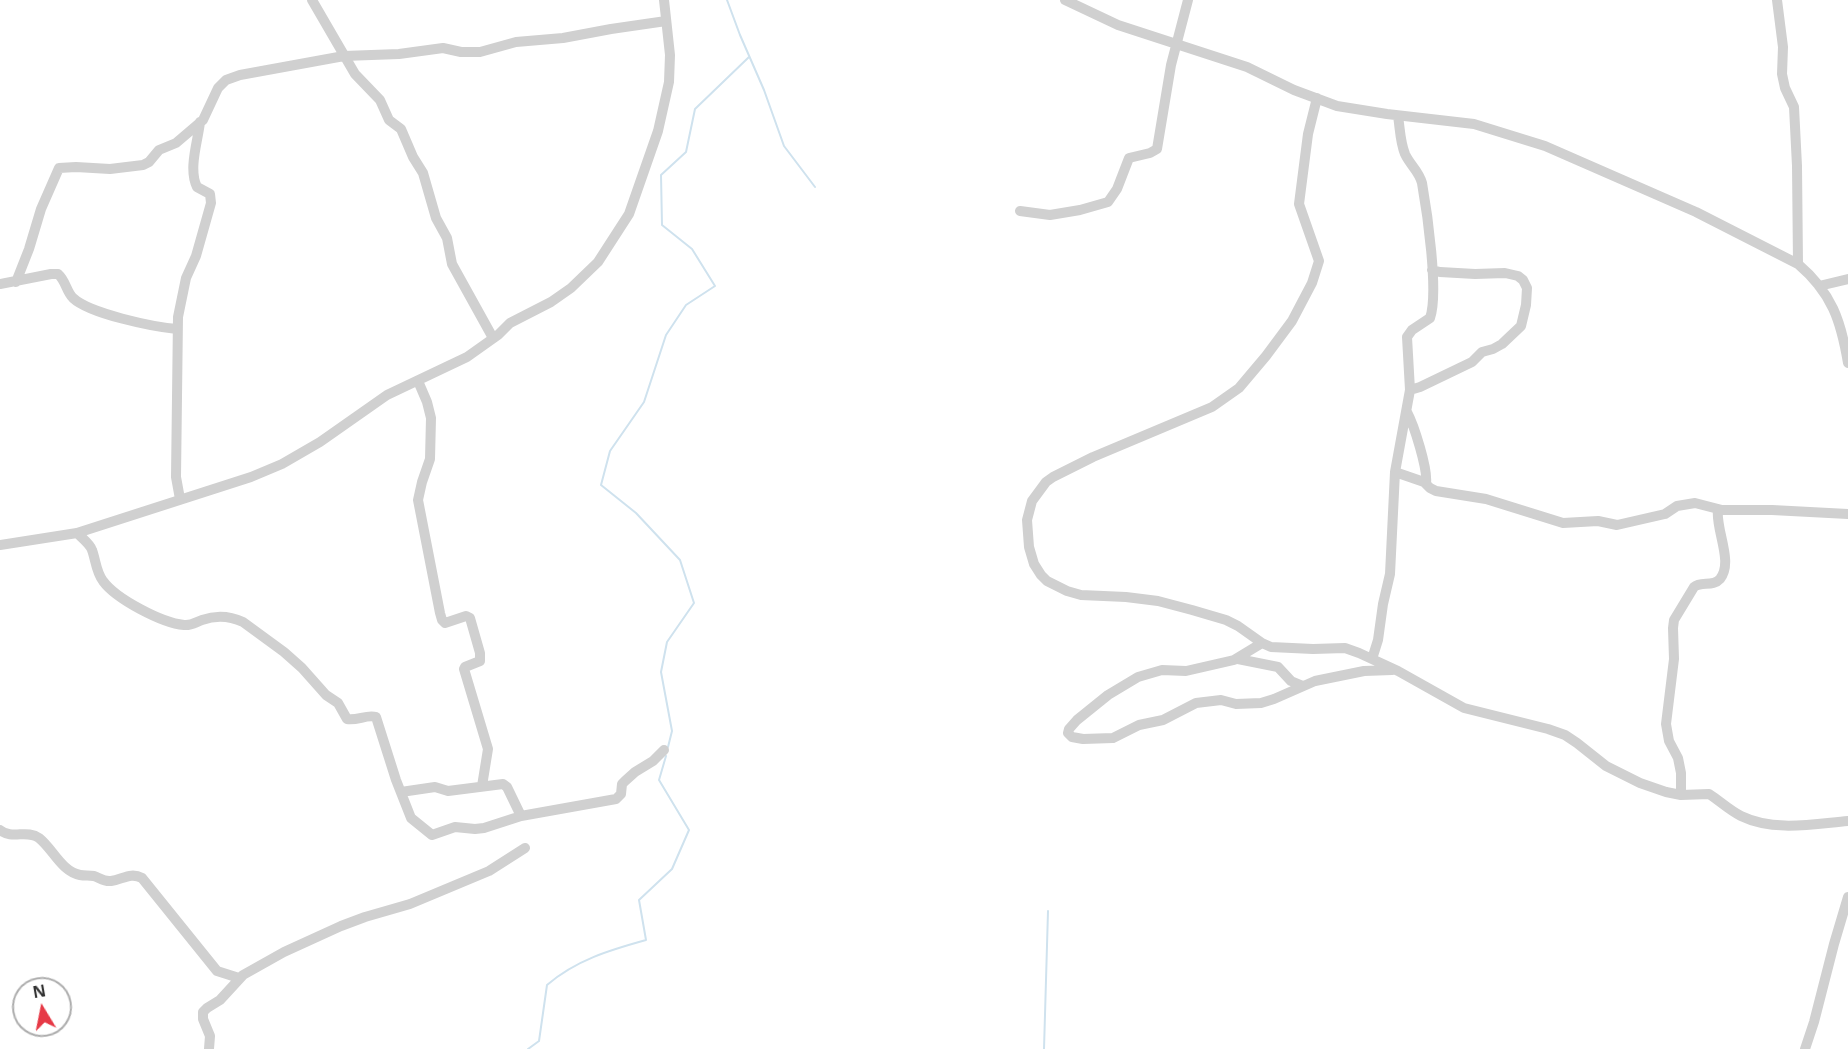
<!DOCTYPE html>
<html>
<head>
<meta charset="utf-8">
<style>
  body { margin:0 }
  #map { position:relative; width:1848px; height:1049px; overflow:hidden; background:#fff; font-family:"Noto Sans",sans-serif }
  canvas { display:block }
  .north { position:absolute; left:12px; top:977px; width:60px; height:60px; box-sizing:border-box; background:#fff; border:2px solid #adadad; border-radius:50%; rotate:350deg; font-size:16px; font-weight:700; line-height:24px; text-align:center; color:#333 }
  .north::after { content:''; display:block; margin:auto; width:21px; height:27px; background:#e63946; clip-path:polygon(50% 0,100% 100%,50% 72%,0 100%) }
</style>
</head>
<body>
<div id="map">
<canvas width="1848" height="1049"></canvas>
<div class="north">N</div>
</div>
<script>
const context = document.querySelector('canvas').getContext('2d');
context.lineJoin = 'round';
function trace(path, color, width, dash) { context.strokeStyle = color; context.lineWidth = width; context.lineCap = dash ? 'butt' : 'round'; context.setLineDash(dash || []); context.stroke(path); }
const stream = new Path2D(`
  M727 0 740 35 764 90 784 146 815 187
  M668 747 672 731 661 672 667 642 694 603 680 560 636 513 601 485 610 451 644 402 666 335 686 305 715 286 692 249 662 225 661 175 686 152 695 109 749 57
  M528 1049 539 1041 547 985C576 960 610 950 646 940L639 900 672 869 689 830 659 780 666 756
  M1044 1049 1048 911`);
const minor = new Path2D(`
  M312 0 355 74 380 100 389 120 401 129 413 157 423 173 436 218 447 238 452 264 493 338
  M1065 0 1118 25 1247 67 1294 90 1337 106 1387 114 1474 124 1545 146 1696 212 1798 264C1832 293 1841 321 1848 363
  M1777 0 1783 47 1782 74 1785 88 1794 107 1797 166 1798 264
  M1317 98 1308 134 1299 204 1319 261 1312 283 1292 321 1266 356 1239 388 1212 407 1093 457 1053 477 1046 482 1032 501 1027 520 1029 547 1034 564 1041 575 1047 581 1067 591 1081 595 1126 597 1158 601 1192 610 1226 620 1238 626 1262 643 1271 647 1313 649 1345 648 1359 653 1398 671 1464 708 1548 729 1565 735 1577 743 1606 766 1640 783 1666 792 1681 795 1709 794C1720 801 1729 810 1741 816 1774 832 1813 824 1848 821
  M1020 211 1050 215 1080 210 1108 202 1117 189 1129 158 1150 153 1157 149 1171 65 1188 0
  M16 282 29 249 41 209 59 168 76 167 110 169 143 165 149 162 159 150 176 143 203 120 218 88 226 80 240 75 344 56 399 54 443 48 461 52H480L516 42 563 38 611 29 666 21
  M0 284 51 274H58C66 281 66 291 73 298 90 314 154 327 177 329
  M1819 286 1848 279
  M418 381 427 402 431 418 430 459 422 482 418 500 440 613 442 620 445 623 466 616 470 618 480 653V661L465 667 464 669 488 749 482 786
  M1410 390 1420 387 1472 362 1482 352 1493 349 1502 344 1521 326 1526 305 1527 288 1523 280 1518 276 1505 273 1475 274 1440 272 1432 270
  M1407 412C1414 425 1428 469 1426 483
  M1395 472 1424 482 1430 488 1436 491 1486 499 1563 523 1598 521 1617 525 1665 514 1677 506 1695 503 1722 510H1772L1848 514
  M180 499 176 477 178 317 186 278 196 256 211 203 210 194 197 187C188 169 198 141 200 122
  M77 533C82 538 90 544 92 550 96 561 96 572 103 581 116 599 162 623 184 625 191 626 196 622 202 620 216 615 230 616 243 622L284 652 302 668 326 695 338 703 347 719C357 721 367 714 376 717L396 780 411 818 432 835 455 827 475 829 484 828 521 816 616 799 621 794 622 784 625 781 635 772 653 761 664 750
  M0 545 77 533 251 477 282 464 320 442 387 395 467 357 498 335 510 323 551 302 571 288 598 262 629 214 658 131 669 82 670 55 664 0
  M1262 643 1234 660 1186 671 1162 670 1138 677 1108 695 1077 720 1069 729 1068 733 1072 737 1083 739 1113 738 1139 725 1163 720 1196 703 1221 700 1236 704 1261 703 1274 699 1315 681 1364 671 1392 670
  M1238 659 1278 667 1291 681 1303 686
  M1372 659 1378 640 1383 604 1390 574 1395 472 1410 390 1407 337 1412 330 1430 318C1439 293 1427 211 1422 183 1419 171 1410 165 1405 154 1400 142 1400 128 1398 116
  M401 792 435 787 448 791 503 784 507 787 521 816
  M1681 795V773L1678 758 1669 741 1666 724 1674 659 1673 628 1674 620 1694 587C1701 581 1713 587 1720 579 1734 562 1715 529 1718 509
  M0 830C12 840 27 829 39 838 53 849 61 871 80 875 85 876 89 875 94 876 100 878 104 882 111 881 123 879 131 872 142 878L217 971 239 978
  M209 1049 210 1036 203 1019V1012L207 1008 220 1000 243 975 284 952 341 926 365 917 410 904 489 871 525 848
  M1805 1049 1814 1022 1834 944 1848 897`);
trace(stream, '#cfe2ee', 2);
trace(minor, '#d0d0d0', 10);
</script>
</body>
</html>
